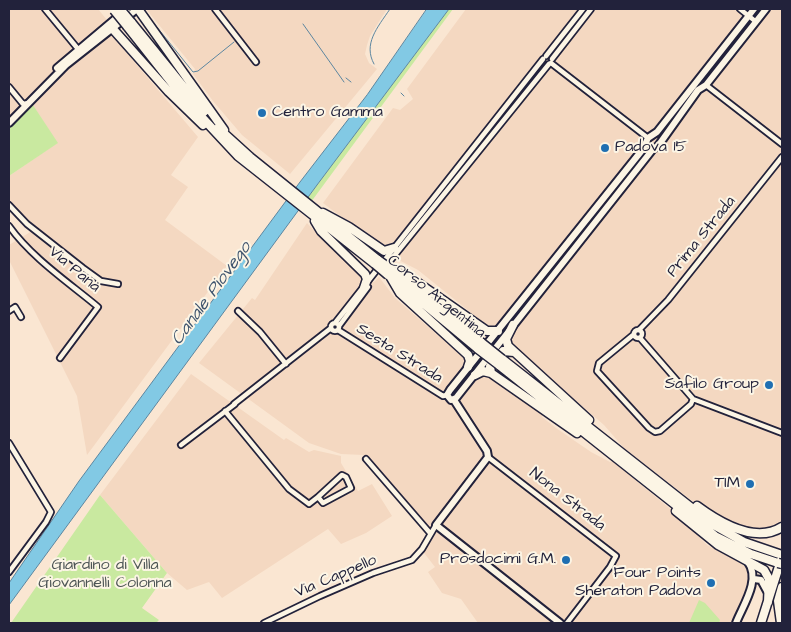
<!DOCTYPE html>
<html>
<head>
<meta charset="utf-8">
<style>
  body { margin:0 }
  #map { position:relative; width:791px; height:632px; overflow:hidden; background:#fae6d2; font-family:"Architects Daughter",sans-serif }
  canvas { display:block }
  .frame { position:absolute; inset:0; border:10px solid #22223b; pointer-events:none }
</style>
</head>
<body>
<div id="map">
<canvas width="791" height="632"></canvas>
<div class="frame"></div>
</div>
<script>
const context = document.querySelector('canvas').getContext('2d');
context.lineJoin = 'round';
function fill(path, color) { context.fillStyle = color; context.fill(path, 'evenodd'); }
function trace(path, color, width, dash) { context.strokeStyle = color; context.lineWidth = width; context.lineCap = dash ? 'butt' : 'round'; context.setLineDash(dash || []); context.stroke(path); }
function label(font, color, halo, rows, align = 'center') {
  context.font = font + ' "Architects Daughter",sans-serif'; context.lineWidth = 4; context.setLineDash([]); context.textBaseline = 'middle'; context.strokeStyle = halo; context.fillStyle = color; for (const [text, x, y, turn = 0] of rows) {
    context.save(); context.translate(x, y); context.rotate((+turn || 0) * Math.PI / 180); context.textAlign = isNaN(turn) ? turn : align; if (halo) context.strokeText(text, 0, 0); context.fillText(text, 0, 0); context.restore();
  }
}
const built = new Path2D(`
  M9 9H98L107 20 103 25 198 137 171 175 188 187 165 220 227 266 87 455 77 396 9 260V245L37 228 9 201V176L57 143 29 99 9 118Z
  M146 9H387L370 36 367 45 365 54 369 63 377 69 290 174 242 135 213 101 193 74 195 69Z
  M466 9H782V524L768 531 741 529 695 503 624 448 604 425 510 344 418 270 395 258 323 203 393 108 400 110 413 99 407 89Z
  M307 223 326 243 358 271 374 282 379 277 395 298 465 359 543 412 542 417 556 428 591 452 610 462 612 461 674 512 707 545 746 566 750 579 734 623H478L461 599 442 593 428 572 435 567 421 549 429 534 364 455 341 454 309 443 199 363 252 298 255 300Z
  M191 374 284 440 286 438 309 452 314 450 341 456V463L358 491 372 484 392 516 366 533 341 544 328 529 222 598 209 582 187 590 167 573 100 495Z`);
const green = new Path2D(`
  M449 9H453L311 202 307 199 317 185Z
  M33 105 58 143 9 176V127Z
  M100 495 167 573 142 608 159 620 156 623H11Z
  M699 600 705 603 720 620 719 623H689Z`);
const water = new Path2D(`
  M427 9H449L317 185 9 605V583L79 481 300 182 367 95Z`);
const stream = new Path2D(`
  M144 11 193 72 198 71 234 42
  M303 24 344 82
  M374 64C363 44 377 28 390 9
  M346 78 351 82
  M401 93 404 96`);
const street = new Path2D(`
  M45 9 78 49
  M215 9 256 62
  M740 9 755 21
  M546 56 583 9
  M552 59 591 9
  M551 63 648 138
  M706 85 782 144
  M9 87 23 104 29 103
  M9 205 27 224 83 268 101 281 118 284
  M9 226C32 258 68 282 98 307L60 358
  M386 266 549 64
  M9 311 15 307 21 317
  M238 311 260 332 286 364
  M331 327a4 4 0 1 1 8 0a4 4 0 1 1-8 0Z
  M335 323 543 59
  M339 326 368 287
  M634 334a4 4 0 1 1 8 0a4 4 0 1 1-8 0Z
  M338 330 443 396 447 395
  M639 330 668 300 782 157
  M633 335 599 363 597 371 649 428 655 432 660 431 691 404 693 399
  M640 338 693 399 782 433
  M234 404 331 328
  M225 411 289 489 309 504 318 497 323 503 351 488 346 477 342 475 318 497
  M9 443 51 512 46 522 9 572
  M181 445 235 404
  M488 457 616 556 610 567 567 623
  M366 459 430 533
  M264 623 320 596 373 573 412 560 422 549 436 525`);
const secondary = new Path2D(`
  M754 9 657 132 648 138 643 149 450 390 447 395 451 400 456 398 653 149 658 146 698 90 706 85 766 9
  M57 68 127 9
  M9 123 66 65 137 9
  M454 400 487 451 488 457 436 525 560 623
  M754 579 761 580 767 591
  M736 623C743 605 761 580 748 562`);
const highway = new Path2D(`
  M138 9 224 130
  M131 22 204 112
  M127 26 183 97 238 156 375 264
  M112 28 169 92 203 125
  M218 128 250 157 378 260
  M323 213 349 227 384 251 394 248
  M315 221 321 231 365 274 367 279 364 288
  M394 272 411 278 487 331H498
  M390 276 400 293 468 355 470 361 468 367
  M399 276 482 343
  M395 280 478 349
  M513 325 506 339 508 346 589 420
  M502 359 712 524 744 542 782 555
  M499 365 715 536 751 554 778 563
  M491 373 490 366 503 351 514 352
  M475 375 483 371 491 373 577 433
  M697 506C720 523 755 544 782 527
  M676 511 718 545 764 570 769 579 768 602
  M761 623 781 560
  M781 623 778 601 782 587`);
const highwayBridge = new Path2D(`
  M120 9 131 22
  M114 10 127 26
  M378 260 392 270
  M375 264 388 275
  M482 343 502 359
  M478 349 499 365
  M778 563 782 564`);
const markers = [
  [262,113,5,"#1f6fb2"],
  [605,148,5,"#1f6fb2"],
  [769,385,5,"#1f6fb2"],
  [750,484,5,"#1f6fb2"],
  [566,560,5,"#1f6fb2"],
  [711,583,5,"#1f6fb2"]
];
const poiNames = [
  ["Centro Gamma",272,113,"left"],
  ["Padova 15",615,148,"left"],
  ["Safilo Group",759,385],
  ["TIM",740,484],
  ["Prosdocimi G.M.",556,560],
  ["Four Points",701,574],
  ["Sheraton Padova",701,592]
];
const streetNames = [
  ["Prima Strada",702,237,-51],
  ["Via Panà",74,270,40],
  ["Corso Argentina",436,297,39],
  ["Sesta Strada",399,354,32],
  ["Nona Strada",567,500,38],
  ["Via Cappello",336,577,-23]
];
const parkNames = [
  ["Giardino di Villa",105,566],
  ["Giovannelli Colonna",105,584]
];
const waterNames = [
  ["Canale Piovego",212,294,-54]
];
fill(built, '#f4d8c1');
fill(green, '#c9e9a0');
fill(water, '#82c9e4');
trace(water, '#5c86a0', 1);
trace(stream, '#5c86a0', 1);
trace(street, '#22223b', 8);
trace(secondary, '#22223b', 10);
trace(highway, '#22223b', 11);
trace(street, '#fcf5e5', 4.5);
trace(secondary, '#fcf5e5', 6);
trace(highway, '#fcf5e5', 8);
trace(highwayBridge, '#22223b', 11, []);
trace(highwayBridge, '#fcf5e5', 8);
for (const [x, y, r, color] of markers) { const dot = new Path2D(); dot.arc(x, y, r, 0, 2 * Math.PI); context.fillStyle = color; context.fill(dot); trace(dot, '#fcf5e5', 2); }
label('16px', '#22223b', '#fcf5e5', poiNames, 'right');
label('16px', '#22223b', '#fcf5e5', streetNames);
label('16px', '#4c5454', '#fcf5e5', parkNames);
label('italic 18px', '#3f546e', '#fcf5e5', waterNames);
</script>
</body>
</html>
